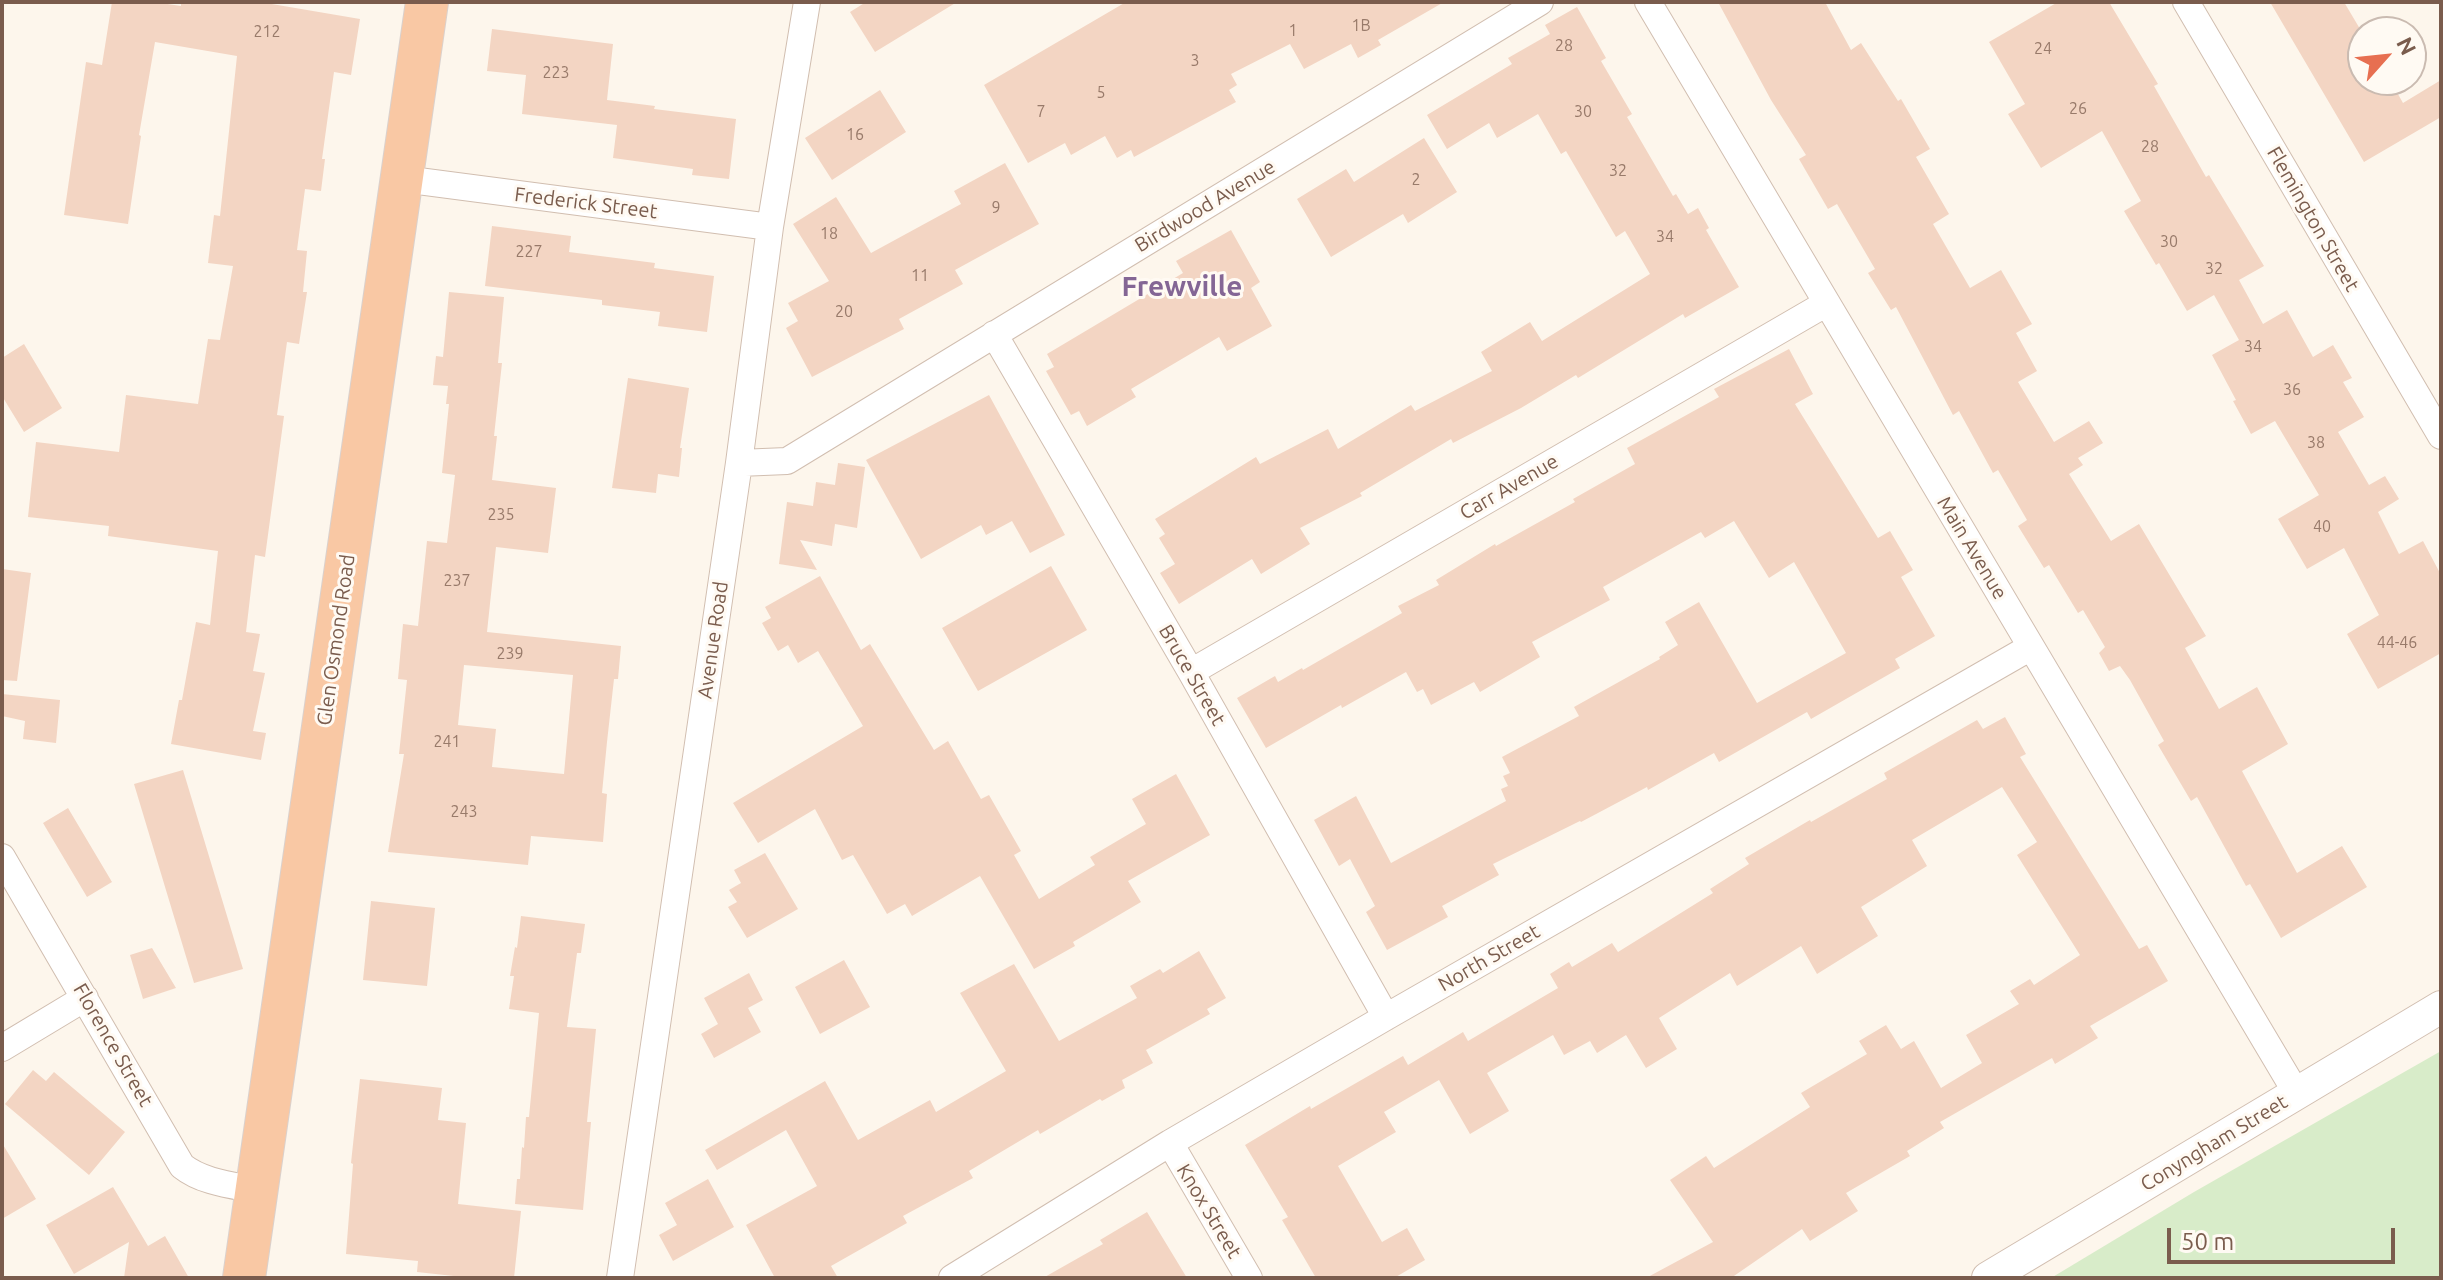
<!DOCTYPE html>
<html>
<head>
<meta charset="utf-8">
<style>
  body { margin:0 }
  #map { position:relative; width:2443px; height:1280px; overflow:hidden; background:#fdf6ec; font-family:Ubuntu,sans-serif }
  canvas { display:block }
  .frame { position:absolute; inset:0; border:4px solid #7a5c4d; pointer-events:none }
  .north { position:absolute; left:2347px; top:16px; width:80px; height:80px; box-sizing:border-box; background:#fffaf3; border:2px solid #cabbb1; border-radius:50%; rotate:63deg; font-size:22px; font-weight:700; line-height:32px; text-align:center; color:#7a5c4d }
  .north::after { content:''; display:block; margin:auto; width:28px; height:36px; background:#e76f51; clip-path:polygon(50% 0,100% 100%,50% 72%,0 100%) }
  .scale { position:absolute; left:2167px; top:1228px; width:228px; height:36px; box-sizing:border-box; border:4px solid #7a5c4d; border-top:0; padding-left:10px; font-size:24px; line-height:28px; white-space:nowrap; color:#7a5c4d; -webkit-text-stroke:6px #fffaf3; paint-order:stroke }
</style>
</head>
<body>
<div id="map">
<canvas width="2443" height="1280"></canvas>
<div class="frame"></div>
<div class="north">N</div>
<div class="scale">50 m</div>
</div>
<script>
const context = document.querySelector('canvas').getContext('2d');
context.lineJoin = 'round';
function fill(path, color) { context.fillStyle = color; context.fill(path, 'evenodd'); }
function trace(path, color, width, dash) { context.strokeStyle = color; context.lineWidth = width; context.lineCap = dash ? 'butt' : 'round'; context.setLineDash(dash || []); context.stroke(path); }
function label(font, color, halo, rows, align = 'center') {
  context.font = font + ' Ubuntu,sans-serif'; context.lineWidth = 6; context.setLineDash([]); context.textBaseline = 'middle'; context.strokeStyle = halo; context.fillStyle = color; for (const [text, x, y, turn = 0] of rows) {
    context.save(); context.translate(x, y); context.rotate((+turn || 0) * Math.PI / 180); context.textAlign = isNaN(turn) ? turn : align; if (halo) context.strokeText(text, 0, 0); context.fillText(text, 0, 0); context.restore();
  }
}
const green = new Path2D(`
  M2441 1051V1278H2051L2194 1192Z`);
const building = new Path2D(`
  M112 2H154L181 6V2H260L360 19 351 75 334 72 322 159H325L321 191 305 189 297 250 307 251 303 292H307L299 344 287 342 277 415 284 416 265 557 255 555 246 632 260 634 253 671 265 673 253 731 266 733 261 760 171 744 179 700H182L196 622 210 625 218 551 108 536 109 526 28 517 36 442 119 452 126 395 198 404 208 339 220 340 233 266 208 263 214 215 220 216 237 56 155 42 139 135 141 136 128 224 64 215 86 62 102 65Z
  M866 2H957L875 52 850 12Z
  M1126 2H1444L1378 40 1381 45 1358 58 1351 44 1304 69 1290 44 1231 74 1237 85 1229 90 1236 102 1134 157 1131 150 1117 158 1105 136 1071 155 1065 143 1028 163 984 85Z
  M1718 2H1825L1851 50 1861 43 1898 101 1901 99 1930 149 1916 157 1949 214 1933 224 1970 288 2001 270 2032 324 2016 333 2037 371 2018 382 2054 442 2089 421 2103 443 2078 458 2083 465 2069 474 2111 541 2139 524 2206 636 2185 648 2219 709 2257 687 2288 744 2242 771 2297 873 2342 846 2367 887 2281 938 2250 884 2246 886 2197 797 2191 801 2158 745 2164 741 2130 680 2120 666 2109 671 2099 653 2105 647 2083 610 2078 613 2049 565 2044 568 2018 526 2027 520 1998 470 1993 473 1959 411 1953 415 1896 307 1891 310 1868 273 1875 269 1837 204 1828 209 1799 159 1806 155 1771 100Z
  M2058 2H2109L2158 84 2154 86 2206 177 2209 175 2264 266 2239 280 2263 324 2287 310 2313 357 2333 345 2352 378 2343 382 2364 417 2338 432 2369 485 2385 476 2399 499 2378 512 2399 554 2423 541 2441 575V653L2378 689 2347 634 2379 615 2344 548 2307 569 2278 519 2319 495 2275 421 2251 434 2233 401 2236 400 2212 355 2239 340 2214 295 2187 311 2159 263 2156 265 2124 211 2141 201 2102 131 2041 168 2008 114 2025 104 1989 42Z
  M2270 2H2344L2363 34V80H2390L2403 103 2441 80V117L2364 162Z
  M1577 7 1606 58 1601 61 1632 114 1627 117 1673 196 1676 194 1688 214 1698 208 1709 228 1706 230 1739 287 1685 318 1683 314 1578 378 1576 375 1521 408 1453 443 1451 439 1360 493 1362 496 1300 528 1310 544 1261 574 1252 559 1179 604 1160 573 1175 564 1159 538 1165 534 1155 519 1256 457 1260 464 1328 429 1338 449 1411 405 1415 411 1492 371 1481 352 1530 322 1542 341 1650 274 1625 231 1616 237 1566 151 1561 154 1538 114 1497 138 1489 123 1447 149 1427 115 1512 64 1508 58 1550 34 1545 25Z
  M492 29 613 44 607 100 655 106 654 109 736 119 729 179 692 175 693 169 613 158 617 125 522 114 526 75 487 71Z
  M880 90 906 132 832 180 805 138Z
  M1424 138 1457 192 1408 223 1403 214 1331 257 1297 199 1346 169 1354 182Z
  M1005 163 1039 224 955 270 963 284 899 319 904 329 812 377 786 328 798 321 788 303 829 281 793 224 836 197 871 253 961 204 954 191Z
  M492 226 571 236 569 252 655 263 654 268 714 276 707 332 658 326 660 312 602 305V300L485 286Z
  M1231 230 1260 282 1251 288 1272 326 1227 351 1219 337 1131 389 1136 397 1087 426 1079 411 1071 415 1046 371 1054 367 1047 354 1183 273 1176 261Z
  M449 292 504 297 498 363H502L494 436H497L492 480 556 488 548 553 496 547 487 632 621 646 618 679H614L607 742 602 793 607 794 603 842 531 836 528 865 388 852 404 754H399L407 680 398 679 403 624 418 626 427 541 447 543 455 475 442 473 449 404H446L448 386 433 385 436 356 443 357ZM464 665 573 675 564 774 492 767 496 729 458 725Z
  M24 344 62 408 24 432 2 396V358Z
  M1789 349 1813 394 1795 404 1878 538 1890 531 1913 570 1901 577 1935 636 1895 659 1900 668 1811 719 1807 712 1719 762 1714 753 1648 790 1647 787 1581 822 1580 821 1493 864 1499 875 1442 906 1448 917 1387 950 1366 912 1375 906 1350 859 1339 866 1314 820 1356 796 1391 863 1506 801 1501 789 1508 786 1503 776 1510 773 1502 757 1579 716 1574 707 1660 659 1659 657 1678 645 1665 622 1699 602 1757 703 1846 653 1794 562 1769 578 1734 521 1705 538 1701 532 1603 587 1610 600 1532 642 1540 657 1480 692 1474 682 1431 705 1423 689 1417 692 1406 672 1342 708 1341 705 1266 748 1237 698 1275 676 1278 682 1302 668 1303 670 1402 613 1398 606 1439 585 1436 580 1495 544 1496 546 1575 502 1573 499 1635 464 1627 448 1719 397 1714 389Z
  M628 378 689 388 680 448H682L679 477 658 474 656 493 612 488Z
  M989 395 1065 535 1030 553 1012 521 986 535 981 525 921 559 866 460Z
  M838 463 865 467 857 528 835 524 832 546 800 540 817 570 779 564 787 502 813 506 816 482 835 485Z
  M1051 566 1087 630 978 691 942 628Z
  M2 569 31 573 17 681 2 680Z
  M820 576 861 650 870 644 934 750 948 741 981 799 989 795 1021 851 1014 855 1039 899 1095 865 1090 857 1146 824 1132 799 1176 774 1210 835 1128 881 1141 902 1073 942 1075 946 1034 969 980 876 912 916 905 904 887 914 853 855 842 860 815 809 758 843 733 803 863 726 818 651 798 663 788 645 778 651 762 623 771 618 765 607Z
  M2 694 60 700 56 743 23 739 25 721 2 716Z
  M2005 717 2026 754 2020 757 2139 949 2147 945 2168 981 2090 1026 2098 1038 2055 1064 2052 1058 1940 1122 1944 1128 1907 1151 1910 1156 1846 1193 1858 1211 1810 1241 1802 1229 1731 1278H1646L1713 1242 1670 1180 1706 1156 1714 1168 1810 1107 1801 1093 1867 1054 1859 1041 1886 1025 1901 1049 1914 1041 1941 1088 1982 1063 1966 1035 2019 1004 2010 991 2030 979 2034 985 2080 955 2017 855 2037 842 2002 787 1912 840 1927 866 1861 907 1878 936 1817 974 1801 946 1737 986 1730 973 1659 1018 1677 1049 1646 1068 1626 1035 1597 1053 1590 1041 1564 1055 1553 1035 1487 1073 1509 1111 1470 1134 1439 1080 1384 1112 1396 1132 1338 1166 1382 1242 1407 1228 1425 1260 1394 1278H1316L1282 1220 1288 1217 1245 1145 1310 1106 1311 1109 1403 1056 1408 1065 1463 1032 1468 1041 1558 988 1550 974 1569 962 1572 967 1612 943 1618 952 1713 893 1710 889 1749 864 1745 858 1810 820 1811 822 1887 779 1884 773 1977 720 1983 729Z
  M183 770 243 969 194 983 134 784Z
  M68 808 112 882 87 897 43 823Z
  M765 853 798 909 747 938 728 907 737 902 729 890 741 883 734 870Z
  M371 901 435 908 427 986 363 980Z
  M521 916 585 924 581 953H577L567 1027 596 1029 587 1122H591L583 1210 515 1204 517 1179H520L522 1147 524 1148 526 1117H529L539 1013 509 1009 514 976H510L515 947 517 948Z
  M152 948 176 988 143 999 130 955Z
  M1199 951 1226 998 1207 1009 1210 1014 1146 1050 1153 1063 1122 1080 1125 1088 1102 1101 1100 1099 1040 1134 1038 1130 969 1171 973 1178 903 1216 907 1223 831 1266 838 1278H775L746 1225 817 1186 786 1130 717 1170 705 1150 825 1081 858 1140 930 1100 936 1112 1006 1071 960 993 1014 964 1059 1041 1137 998 1130 986 1160 969 1163 973Z
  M844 960 870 1007 820 1034 795 987Z
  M749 973 763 1000 748 1008 761 1032 714 1058 701 1034 718 1024 704 998Z
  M33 1070 46 1081 54 1072 125 1132 89 1175 5 1104Z
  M360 1079 442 1088 438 1120 466 1123 458 1204 521 1211 514 1278H472L417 1272 418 1261 346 1254 353 1164 351 1163Z
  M2 1143 36 1199 2 1219Z
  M708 1179 734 1227 673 1261 659 1235 677 1225 665 1203Z
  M113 1187 148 1246 165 1236 189 1278H124L129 1242 74 1274 46 1225Z
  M1147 1212 1187 1278H1043L1103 1244 1100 1240Z`);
const minor = new Path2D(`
  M1648 2 2297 1094
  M2186 2 2441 436
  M403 179 770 227
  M994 334 1191 672 1386 1017
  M739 463 787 461 1540 2
  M1191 672 1827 303
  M2 857 182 1166C202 1182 231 1185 256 1190
  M2 1048 85 998
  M1170 1143 1249 1278
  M620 1278 739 463 770 227 807 2
  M952 1278 1170 1143 1386 1017 2031 647`);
const tertiary = new Path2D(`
  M1988 1278 2441 1007`);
const trunk = new Path2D(`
  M244 1278 427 2`);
const numberNames = [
  ["1B",1361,26],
  ["1",1293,31],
  ["212",267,32],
  ["28",1564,46],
  ["24",2043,49],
  ["3",1195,61],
  ["223",556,73],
  ["5",1101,93],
  ["26",2078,109],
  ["7",1041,112],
  ["30",1583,112],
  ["16",855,135],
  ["28",2150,147],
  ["32",1618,171],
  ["2",1416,180],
  ["9",996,208],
  ["18",829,234],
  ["34",1665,237],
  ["30",2169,242],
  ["227",529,252],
  ["32",2214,269],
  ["11",920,276],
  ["20",844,312],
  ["34",2253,347],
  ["36",2292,390],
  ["38",2316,443],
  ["235",501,515],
  ["40",2322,527],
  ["237",457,581],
  ["44-46",2397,643],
  ["239",510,654],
  ["241",447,742],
  ["243",464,812]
];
const streetNames = [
  ["Frederick Street",586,203,7],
  ["Birdwood Avenue",1205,206,-31],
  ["Flemington Street",2313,219,60],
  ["Carr Avenue",1509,487,-30],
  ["Main Avenue",1972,548,59],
  ["Glen Osmond Road",336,640,-82],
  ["Avenue Road",713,640,-82],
  ["Bruce Street",1192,675,60],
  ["North Street",1489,958,-30],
  ["Florence Street",113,1045,60],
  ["Conyngham Street",2214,1143,-31],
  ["Knox Street",1209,1211,59]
];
const districtNames = [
  ["Frewville",1182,287]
];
fill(green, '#d8ecc9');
fill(building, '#f3d5c3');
trace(minor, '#d1beb0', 28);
trace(tertiary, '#d1beb0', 34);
trace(trunk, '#dad1cd', 44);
trace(minor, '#fff', 26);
trace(tertiary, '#fff', 32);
trace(trunk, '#f9c8a4', 42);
label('16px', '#987a6a', null, numberNames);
label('20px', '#7a5c4d', '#fffaf3', streetNames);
label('bold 28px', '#846695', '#fffaf3', districtNames);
</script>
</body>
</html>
